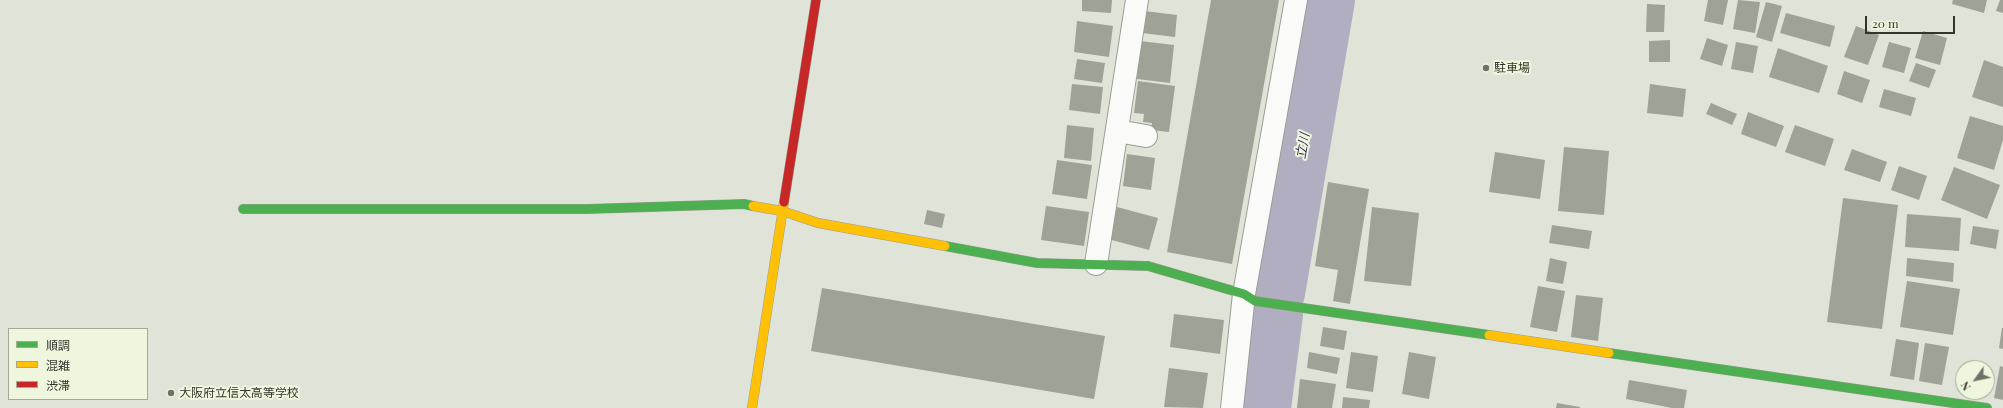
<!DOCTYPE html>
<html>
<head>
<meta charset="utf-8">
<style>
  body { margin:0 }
  #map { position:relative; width:2003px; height:408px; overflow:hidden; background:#e0e3d7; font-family:"Playfair Display","Noto Sans JP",serif }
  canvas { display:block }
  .legend { position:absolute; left:8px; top:328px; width:140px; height:72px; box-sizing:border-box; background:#eff6de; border:1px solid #a4a997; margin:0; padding:5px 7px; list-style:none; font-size:12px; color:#33352c }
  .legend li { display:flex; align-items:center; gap:8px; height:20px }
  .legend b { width:20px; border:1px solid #a4a997 }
  .north { position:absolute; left:1955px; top:360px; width:40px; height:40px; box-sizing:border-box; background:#eff6de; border:1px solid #a4a997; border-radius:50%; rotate:237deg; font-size:11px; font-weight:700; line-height:16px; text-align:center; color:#33352c }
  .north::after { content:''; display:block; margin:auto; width:14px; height:18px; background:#707268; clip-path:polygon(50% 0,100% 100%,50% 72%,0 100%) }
  .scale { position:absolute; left:1865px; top:16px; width:90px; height:18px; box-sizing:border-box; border:2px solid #33352c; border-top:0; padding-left:5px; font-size:12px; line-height:14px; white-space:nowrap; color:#33352c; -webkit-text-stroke:3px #eff6de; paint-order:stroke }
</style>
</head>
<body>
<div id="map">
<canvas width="2003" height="408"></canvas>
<ul class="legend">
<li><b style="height:5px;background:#4caf50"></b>順調</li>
<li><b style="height:5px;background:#ffc107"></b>混雑</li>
<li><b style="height:5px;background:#c62828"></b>渋滞</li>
</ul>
<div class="north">N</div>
<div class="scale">20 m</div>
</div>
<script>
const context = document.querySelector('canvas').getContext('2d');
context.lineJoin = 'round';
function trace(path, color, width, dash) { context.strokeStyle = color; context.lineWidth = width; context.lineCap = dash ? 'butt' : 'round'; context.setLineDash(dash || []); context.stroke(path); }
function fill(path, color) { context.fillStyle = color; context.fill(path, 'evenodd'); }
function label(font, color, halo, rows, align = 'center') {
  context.font = font + ' "Playfair Display","Noto Sans JP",serif'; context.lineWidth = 4; context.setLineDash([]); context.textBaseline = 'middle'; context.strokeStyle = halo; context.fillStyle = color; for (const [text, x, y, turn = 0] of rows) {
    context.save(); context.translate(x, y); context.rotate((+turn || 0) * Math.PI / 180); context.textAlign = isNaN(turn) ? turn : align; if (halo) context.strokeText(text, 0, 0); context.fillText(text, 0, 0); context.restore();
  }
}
const river = new Path2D(`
  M1278 293 1328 0
  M1264 408 1276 314`);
const building = new Path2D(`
  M1082 0H1112L1111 13 1082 11Z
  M1211 0H1279L1232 264 1167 252Z
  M1708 0H1728L1723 25 1704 21Z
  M1738 0 1760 2 1755 33 1733 29Z
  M1953 0H1987L1984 13 1952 4Z
  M2000 0H2003V13L1996 11Z
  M1766 2 1782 6 1772 42 1756 37Z
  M1647 4 1665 5 1664 32H1646Z
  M1144 11 1177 15 1175 37 1142 33Z
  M1786 13 1835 26 1830 47 1780 33Z
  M1077 21 1113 26 1109 57 1074 52Z
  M1856 26 1879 35 1868 65 1844 57Z
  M1923 31 1947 38 1940 65 1915 58Z
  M1707 38 1728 45 1722 66 1700 59Z
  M1670 40V62H1649V41Z
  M1140 41 1174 45 1170 83 1137 79Z
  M1736 42 1758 46 1753 73 1731 69Z
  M1889 42 1911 48 1904 73 1882 67Z
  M1778 48 1828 66 1819 93 1769 77Z
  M1077 59 1105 63 1102 83 1074 79Z
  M1984 60 2003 67V107L1972 97Z
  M1916 63 1936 70 1929 88 1909 81Z
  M1844 71 1870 80 1862 103 1837 94Z
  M1138 81 1175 86 1169 132 1151 130 1152 123 1143 122 1144 114 1134 113Z
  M1072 84 1103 87 1100 114 1069 110Z
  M1650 84 1686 89 1683 117 1647 113Z
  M1884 89 1916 98 1911 116 1879 107Z
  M1711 103 1737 114 1732 125 1706 114Z
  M1748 112 1784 126 1776 147 1741 134Z
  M1970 116 2003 126V140L1994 170 1957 158Z
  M1067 125 1094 128 1091 161 1064 158Z
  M1795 125 1834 139 1825 166 1785 152Z
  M1564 147 1609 151 1604 215 1558 211Z
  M1852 149 1887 162 1880 182 1844 170Z
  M1495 152 1545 160 1540 199 1489 192Z
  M1127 154 1155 158 1151 190 1123 186Z
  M1057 160 1092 165 1087 199 1052 194Z
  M1899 166 1927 176 1919 200 1891 190Z
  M1954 167 2000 185 1987 219 1941 200Z
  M1328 182 1369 189 1350 304 1333 301 1338 270 1315 266Z
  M1843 198 1898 205 1882 329 1827 322Z
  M1046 206 1089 212 1084 246 1041 240Z
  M1117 207 1158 218 1149 250 1108 239Z
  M1372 207 1419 213 1411 286 1364 281Z
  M927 210 945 214 942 228 924 224Z
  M1907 214 1961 218 1959 251 1905 247Z
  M1552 225 1592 231 1589 249 1549 243Z
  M1973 226 1999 230 1996 249 1970 244Z
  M1550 258 1567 262 1563 284 1546 281Z
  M1907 258 1954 263 1953 282 1906 276Z
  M1907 281 1960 289 1953 335 1900 327Z
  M1538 286 1565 291 1557 332 1530 327Z
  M822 288 1105 336 1094 399 811 351Z
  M1576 295 1603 298 1598 341 1571 337Z
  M1174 314 1224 320 1220 354 1170 347Z
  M1323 327 1347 331 1344 350 1320 346Z
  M2002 328H2003V349L1999 348Z
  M1896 339 1919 343 1914 380 1890 376Z
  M1925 343 1949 347 1942 385 1919 381Z
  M1309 352 1340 358 1337 374 1307 368Z
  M1351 352 1378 356 1373 392 1346 388Z
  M1409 352 1436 357 1429 399 1402 394Z
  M2000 366 2003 367V400L1994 398Z
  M1169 368 1208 373 1203 408 1164 407Z
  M1300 379 1336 384 1332 408H1297Z
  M1629 380 1687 390 1684 408H1672L1626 399Z
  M1343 397 1370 400 1369 408H1342Z
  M1557 403 1580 407V408H1556Z`);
const street = new Path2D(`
  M1117 131 1146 136
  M1096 264 1137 0
  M1232 408 1244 294 1296 0`);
const fast = new Path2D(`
  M243 209H587L744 204 753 206
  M945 246 1037 263 1148 266 1244 294 1255 301 1489 335
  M1609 353 1987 408`);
const slow = new Path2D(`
  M753 206 782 211 818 223 945 246
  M1489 335 1609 353
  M752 408 784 202`);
const jam = new Path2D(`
  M784 202 816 0`);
const markers = [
  [1486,68,4,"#707268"],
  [171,393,4,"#707268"]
];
const poiNames = [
  ["駐車場",1494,68],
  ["大阪府立信太高等学校",179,393]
];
const waterNames = [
  ["立川",1303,146,-80]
];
trace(river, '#b0aec0', 54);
fill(building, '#9fa297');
trace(street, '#9a9d93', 24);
trace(fast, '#9a9d93', 10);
trace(slow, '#9a9d93', 10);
trace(jam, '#9a9d93', 10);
trace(street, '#fafbf9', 22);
trace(fast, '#4caf50', 9);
trace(slow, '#ffc107', 9);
trace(jam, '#c62828', 9);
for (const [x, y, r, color] of markers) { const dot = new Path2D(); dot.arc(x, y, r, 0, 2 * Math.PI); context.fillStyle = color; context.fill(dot); trace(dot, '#eff6de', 1.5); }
label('12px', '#33352c', '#eff6de', poiNames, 'left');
label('italic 13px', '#392f5a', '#eff6de', waterNames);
</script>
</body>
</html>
